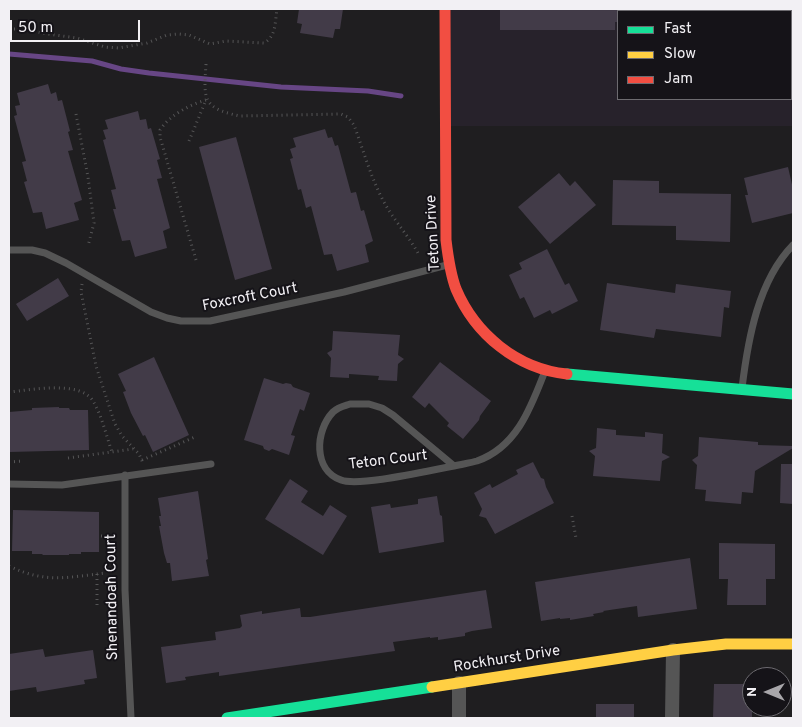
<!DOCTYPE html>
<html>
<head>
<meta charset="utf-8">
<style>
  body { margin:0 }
  #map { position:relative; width:802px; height:727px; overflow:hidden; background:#1f1e20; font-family:Overpass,sans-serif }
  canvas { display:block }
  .frame { position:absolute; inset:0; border:10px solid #f2f0f4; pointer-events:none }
  .legend { position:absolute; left:617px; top:10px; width:175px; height:90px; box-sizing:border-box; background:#151318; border:1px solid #6d6b70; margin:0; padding:6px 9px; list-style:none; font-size:15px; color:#f2f0f4 }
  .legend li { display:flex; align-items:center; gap:10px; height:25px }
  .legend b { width:25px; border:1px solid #6d6b70 }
  .north { position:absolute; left:742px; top:667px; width:50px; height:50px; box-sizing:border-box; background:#151318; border:1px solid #6d6b70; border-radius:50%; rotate:270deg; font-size:14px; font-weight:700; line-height:20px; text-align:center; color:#f2f0f4 }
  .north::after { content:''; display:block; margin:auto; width:18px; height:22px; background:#a8a6aa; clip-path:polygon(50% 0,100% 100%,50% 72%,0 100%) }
  .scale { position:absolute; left:10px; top:20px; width:130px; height:22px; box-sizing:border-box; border:2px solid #f2f0f4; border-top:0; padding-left:6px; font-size:15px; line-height:18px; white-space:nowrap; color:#f2f0f4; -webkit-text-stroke:4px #151318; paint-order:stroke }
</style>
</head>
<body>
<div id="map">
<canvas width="802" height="727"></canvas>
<div class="frame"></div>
<ul class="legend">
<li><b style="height:6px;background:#16e098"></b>Fast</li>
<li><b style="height:6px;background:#ffcf43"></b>Slow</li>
<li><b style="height:6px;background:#f24e42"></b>Jam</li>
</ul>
<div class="north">N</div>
<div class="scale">50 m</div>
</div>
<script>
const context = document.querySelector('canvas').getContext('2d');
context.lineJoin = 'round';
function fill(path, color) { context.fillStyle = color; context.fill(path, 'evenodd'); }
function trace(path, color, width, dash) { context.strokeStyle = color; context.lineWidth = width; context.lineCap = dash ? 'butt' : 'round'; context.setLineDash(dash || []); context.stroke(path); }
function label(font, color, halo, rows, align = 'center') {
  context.font = font + ' Overpass,sans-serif'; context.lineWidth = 4; context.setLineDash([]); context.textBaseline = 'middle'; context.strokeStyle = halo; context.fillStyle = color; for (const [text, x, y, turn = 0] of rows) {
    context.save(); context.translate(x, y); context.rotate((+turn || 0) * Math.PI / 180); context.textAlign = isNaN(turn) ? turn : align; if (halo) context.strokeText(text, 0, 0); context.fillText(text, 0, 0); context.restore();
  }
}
const built = new Path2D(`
  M445 9H793V126H446ZM618 11H791V99H618Z`);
const stream = new Path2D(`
  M9 54 92 61 121 69 149 73 281 87 368 91 401 96`);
const building = new Path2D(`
  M299 9H343L340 29H335L333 38 300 33 302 24 297 23Z
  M500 9H618V22H615V30H500Z
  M48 84 51 94 56 92 58 101 62 100 70 131 68 132 73 150 68 151 82 200 74 203 79 220 46 229 42 212 33 213 24 182 27 181 22 162 26 161 14 116 17 115 15 106 20 105 17 93Z
  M138 111 140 120 146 119 148 129 151 128 160 159 157 160 162 178 157 179 170 228 163 231 167 248 135 257 130 240 122 241 113 209H116L111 190 116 189 103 140 106 139 103 130 108 129 105 120Z
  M325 129 328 138 332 137 335 146 338 145 351 193 356 192 361 211 364 210 373 241 365 245 369 262 337 271 332 254 324 255 311 206 306 208 301 189 298 190 290 159 293 158 290 149 296 147 293 138Z
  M236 137 272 269 235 280 199 147Z
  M788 167 793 189V213L752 223 745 195H748L744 178Z
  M559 173 570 186 575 181 596 205 550 244 518 207Z
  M613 180 659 181V193L731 194 730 242 676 240V226L612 225Z
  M547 249 565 285 569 283 578 301 552 314 550 310 534 318 524 297 520 299 509 275 522 269 519 263Z
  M58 278 69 296 27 321 16 304Z
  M607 283 675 293 676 284 731 291 729 308 724 307 721 337 656 329 654 338 600 330Z
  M333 331 400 335 398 355 404 359 398 364 397 381 378 380 379 376 349 374V378L330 377 331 358 327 353 332 350Z
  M154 357 189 435 153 452 145 435 143 436 131 413 123 392 126 391 118 374Z
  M440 362 491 401 480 416 479 420 463 439 447 426 449 423 429 403 425 408 412 397Z
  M264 378 283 384 286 383 291 384 293 387 310 393 304 411 300 409 291 435 295 436 289 455 272 449 269 451 264 449 263 446 244 440Z
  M59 407V408H69L70 410H88L89 450 9 452V412L32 410V408Z
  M597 428 616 430V435L631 436 645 437V432L663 434 662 453 670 457 662 461 660 481 593 476 595 456 589 451 596 448Z
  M699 437 758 442V445L793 446V448L755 471 753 493 742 492 741 504 705 501 706 490 695 489 697 465 692 460 698 456Z
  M533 462 541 478 544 479 546 487 554 503 495 534 486 518 479 516 482 509 474 493 490 484 492 488 518 474 516 470Z
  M781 464H793V504L780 503Z
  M290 479 308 491 301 502 323 516 330 505 347 516 323 555 265 519Z
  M198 491 208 559 206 560 209 576 172 581 170 563H167L164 553 159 526H161L159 516H161L158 498Z
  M437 496 440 515 442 516 444 542 379 553 371 507 390 504 391 508 418 504V499Z
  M13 510 99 512V552H81V554H69V555H42L43 554H32V551H12Z
  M719 543 775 544V579H766V605H727L728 579H719Z
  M690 558 697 609 638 617 637 606 603 611 604 612 593 614 594 616 570 620V618L560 619V618L541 621 535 582Z
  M486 590 492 628 472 631 465 633V636L438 640V637L430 638V637L393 642 395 651 219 676V672L185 677 186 680 166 683 161 647 216 640 215 632 240 628 242 626 240 615 262 611V614L300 608 301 617H310Z
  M43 649 45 657 93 650 97 678 84 680 85 684 37 692 36 687 9 691V654Z
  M714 684H752V718H713Z
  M596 704H634V718H596Z`);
const path = new Path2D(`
  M9 29H22L48 34 77 38 105 47 119 48 147 43 167 35 179 34 189 35 210 44 226 41 264 43C276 37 275 22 277 9
  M206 64C204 98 201 108 240 116L341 114 348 117 354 125C364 152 373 185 388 209 398 225 410 238 419 255
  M76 114 88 177 94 223 88 246
  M189 141 206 100
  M196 260 160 137V130C170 115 189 105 206 100
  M82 284 81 292 96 366 115 424 122 436 139 454 143 463
  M9 392C31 390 80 380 93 401 102 416 106 435 112 452
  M68 458 133 449
  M142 460 197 436
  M9 462 24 461
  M572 516 576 538
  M101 536 114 537
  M9 566C46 584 68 577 106 573
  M97 574V609`);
const lane = new Path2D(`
  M9 250H32L45 253 66 263 151 312 167 318 181 321H210L344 292 447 265
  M742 388C748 339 758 281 793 245
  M350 404H369L382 408 393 415 454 466C431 470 359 487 341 480 313 470 315 431 333 412 338 407 344 406 350 404Z
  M454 466C462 464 470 463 477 461 517 447 531 407 545 371
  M125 475V590L131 718
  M9 484 62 485 211 464`);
const street = new Path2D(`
  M459 718V683
  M672 718 673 650`);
const fast = new Path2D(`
  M567 374 793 394
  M227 718 432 687`);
const slow = new Path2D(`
  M432 687 673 650 726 644H793`);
const jam = new Path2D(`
  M445 9 446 240C448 257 450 273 456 289 475 334 517 369 567 374`);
const streetNames = [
  ["Teton Drive",434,233,-93],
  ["Foxcroft Court",250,298,-11],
  ["Teton Court",388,461,-7],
  ["Shenandoah Court",113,597,-91],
  ["Rockhurst Drive",507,660,-9]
];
fill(built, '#27222b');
trace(stream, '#674685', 5);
fill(building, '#423b48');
trace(path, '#555556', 3, [1, 4]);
trace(lane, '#555', 7);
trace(street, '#555', 14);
trace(fast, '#16e098', 11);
trace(slow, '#ffcf43', 11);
trace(jam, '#f24e42', 11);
label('15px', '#f2f0f4', '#151318', streetNames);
</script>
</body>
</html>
